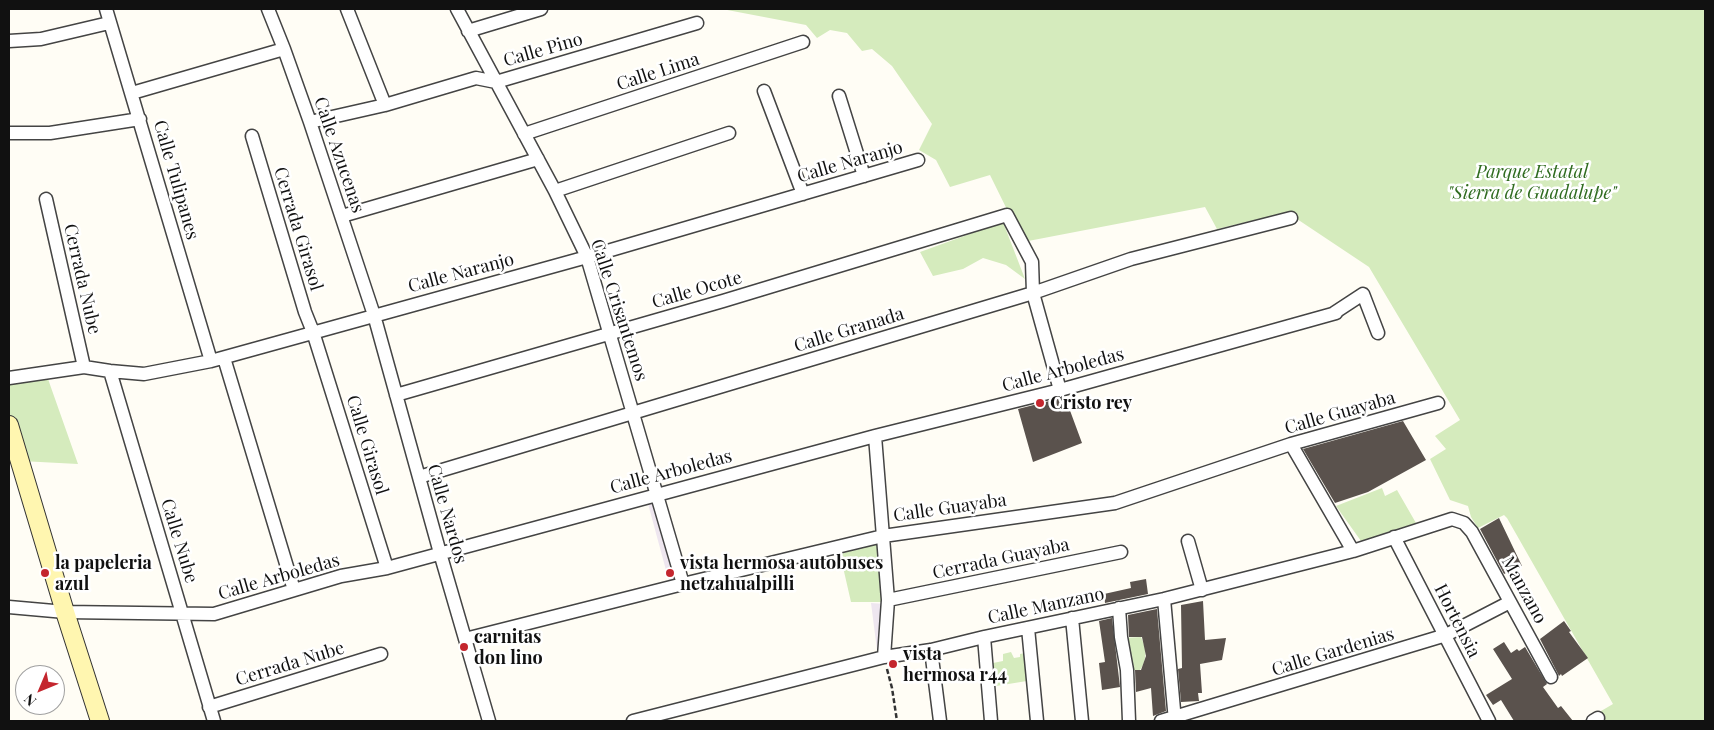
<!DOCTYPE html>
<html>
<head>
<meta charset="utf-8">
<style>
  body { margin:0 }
  #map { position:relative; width:1714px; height:730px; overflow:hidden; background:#fffdf5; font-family:"Playfair Display",serif }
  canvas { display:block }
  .frame { position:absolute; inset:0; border:10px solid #111; pointer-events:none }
  .north { position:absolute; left:15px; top:665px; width:50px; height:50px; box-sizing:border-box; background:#fff; border:1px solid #a0a0a0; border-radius:50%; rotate:225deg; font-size:14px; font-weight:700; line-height:20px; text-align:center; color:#111 }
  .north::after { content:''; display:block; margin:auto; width:18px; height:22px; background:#c4262e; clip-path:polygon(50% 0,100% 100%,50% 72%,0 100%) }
</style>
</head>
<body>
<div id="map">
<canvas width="1714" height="730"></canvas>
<div class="frame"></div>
<div class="north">N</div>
</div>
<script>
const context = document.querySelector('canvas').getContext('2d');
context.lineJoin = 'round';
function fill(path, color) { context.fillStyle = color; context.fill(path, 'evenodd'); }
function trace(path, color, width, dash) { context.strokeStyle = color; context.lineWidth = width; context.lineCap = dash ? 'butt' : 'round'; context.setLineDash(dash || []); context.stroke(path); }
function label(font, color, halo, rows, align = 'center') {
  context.font = font + ' "Playfair Display",serif'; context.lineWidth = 5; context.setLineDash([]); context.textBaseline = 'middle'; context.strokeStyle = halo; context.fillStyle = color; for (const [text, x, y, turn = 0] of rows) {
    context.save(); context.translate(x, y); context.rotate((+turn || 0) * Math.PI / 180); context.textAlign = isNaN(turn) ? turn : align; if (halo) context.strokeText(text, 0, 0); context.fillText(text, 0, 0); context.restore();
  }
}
const industrial = new Path2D(`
  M656 496 680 582 670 585 647 500Z
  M871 603 885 604 883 652 877 650Z`);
const green = new Path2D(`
  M722 9H1705V721H1584L1613 704 1507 518 1504 515 1478 528 1471 517 1468 506 1450 500 1430 459 1446 449 1435 436 1460 420 1369 267 1294 217 1276 215 1217 229 1205 207 1023 242 990 175 950 187 936 160 919 150 932 124 892 66 872 49 862 51 847 33 830 30 817 38 806 25Z
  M1003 222 1025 279 1006 265 983 258 963 269 933 276 920 252Z
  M9 376 48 379 78 464 21 461 9 419Z
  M1382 488 1385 496 1397 490 1416 523 1361 541 1336 506Z
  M880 543 886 602H851L840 554Z
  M1141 637C1146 649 1148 658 1140 670H1131L1123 638Z
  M1011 652 1014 658 1020 657V654L1025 653 1033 680 990 687 988 664 1003 661V654Z`);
const building = new Path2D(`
  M1065 397 1082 443 1033 462 1018 409Z
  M1403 421 1426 460 1368 492 1335 503 1303 449Z
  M1499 518 1522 566 1504 574 1480 529Z
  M1146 579 1148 594 1105 603 1104 594 1131 588 1130 582Z
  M1203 601 1205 640 1226 638 1222 660 1200 664 1202 693H1198L1199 701 1181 702 1178 669 1182 668 1181 605Z
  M1157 609 1166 711 1153 716 1151 688 1136 692 1135 670H1141L1146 656 1142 637H1129L1128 615Z
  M1112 618 1120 687 1102 690 1099 663 1105 662 1099 621Z
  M1564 621 1571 631 1569 632 1588 658 1562 676 1561 674 1559 676 1540 639Z
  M1504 642 1511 653 1517 649 1519 651 1525 647 1547 684 1543 687 1558 708 1561 706 1573 721H1514L1501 700 1493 705 1486 695 1512 679 1493 649Z`);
const path = new Path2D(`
  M887 669 892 688 897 721`);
const street = new Path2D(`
  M106 9 211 361
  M268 9 284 49 310 122 374 315 440 553 489 721
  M347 9 385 105
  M457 9 555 191 587 257 683 584
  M468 31 541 9
  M9 41 41 39 109 23
  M764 91 803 194
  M132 93 284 49
  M839 96 864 176
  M310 122 385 105 476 78 496 82 697 23
  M9 133H50L140 119
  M524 134 803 42
  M252 136 305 312 313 332 387 568
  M555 191 729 133
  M46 199 84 367
  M342 216 538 159
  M1334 313 1363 294 1378 333
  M224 358 294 590
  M110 371 214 721
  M9 378 84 367 110 371 144 374 211 361 587 257 918 160
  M396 395 723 301 1007 215 1032 262 1033 293 1060 390
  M875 436 888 600 884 657
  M1291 444 1353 551
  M419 477 1033 293 1131 259 1291 218
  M1394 537 1489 721
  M1188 541 1202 590
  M1164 599 1175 721
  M888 600 1121 552
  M9 607 65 612 214 614 341 576 387 568 875 436 1060 390 1336 313
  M1119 608 1121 637 1127 670 1129 721
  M1072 618 1082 721
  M1028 628 1037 721
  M984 637 991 721
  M465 639 683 584 883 536 1115 503 1291 444 1438 403
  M931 650 940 721
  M209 707 381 654
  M633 721 884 657 931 650 984 637 1164 599 1353 551 1452 519 1464 523 1472 532 1551 677
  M1161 721 1446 635 1510 602
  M1593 721 1598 718`);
const secondary = new Path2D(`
  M9 425 65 612 100 721`);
const markers = [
  [1040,403,5,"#c4262e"],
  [45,573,5,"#c4262e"],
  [670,573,5,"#c4262e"],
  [464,647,5,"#c4262e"],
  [893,664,5,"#c4262e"]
];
const streetNames = [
  ["Calle Pino",543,50,-16],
  ["Calle Lima",658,72,-18],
  ["Calle Azucenas",339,155,71],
  ["Calle Naranjo",850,162,-16],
  ["Calle Tulipanes",176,180,74],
  ["Cerrada Girasol",298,229,73],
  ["Calle Naranjo",461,273,-15],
  ["Cerrada Nube",82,279,77],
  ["Calle Ocote",697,290,-16],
  ["Calle Crisantemos",619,310,72],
  ["Calle Granada",849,330,-17],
  ["Calle Arboledas",1063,370,-15],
  ["Calle Guayaba",1340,413,-16],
  ["Calle Girasol",367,445,73],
  ["Calle Arboledas",671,472,-15],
  ["Calle Guayaba",950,508,-8],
  ["Calle Nardos",447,514,74],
  ["Calle Nube",179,541,73],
  ["Cerrada Guayaba",1001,559,-12],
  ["Calle Arboledas",279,577,-16],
  ["Manzano",1524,590,61],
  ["Calle Manzano",1046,606,-12],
  ["Hortensia",1457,621,63],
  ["Calle Gardenias",1333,652,-17],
  ["Cerrada Nube",290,664,-17]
];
const parkNames = [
  ["Parque Estatal",1532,172],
  ["\"Sierra de Guadalupe\"",1532,193]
];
const poiNames = [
  ["Cristo rey",1050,403],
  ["la papeleria",55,563],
  ["azul",55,584],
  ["vista hermosa autobuses",680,563],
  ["netzahualpilli",680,584],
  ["carnitas",474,637],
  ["don lino",474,658],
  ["vista",903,654],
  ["hermosa r44",903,675]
];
fill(industrial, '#eee6ef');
fill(green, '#d5ebbd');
fill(building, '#5a524d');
trace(street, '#444', 15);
trace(secondary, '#333', 20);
trace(path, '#333', 2.5, [5, 2.5]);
trace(street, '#fff', 12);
trace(secondary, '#fff6b0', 18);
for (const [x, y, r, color] of markers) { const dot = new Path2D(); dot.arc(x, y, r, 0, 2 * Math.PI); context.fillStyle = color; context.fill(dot); trace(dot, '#fff', 2); }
label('18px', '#111', '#fff', streetNames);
label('italic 18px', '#2f6b1f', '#fff', parkNames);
label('bold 18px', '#111', '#fff', poiNames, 'left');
</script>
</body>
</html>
